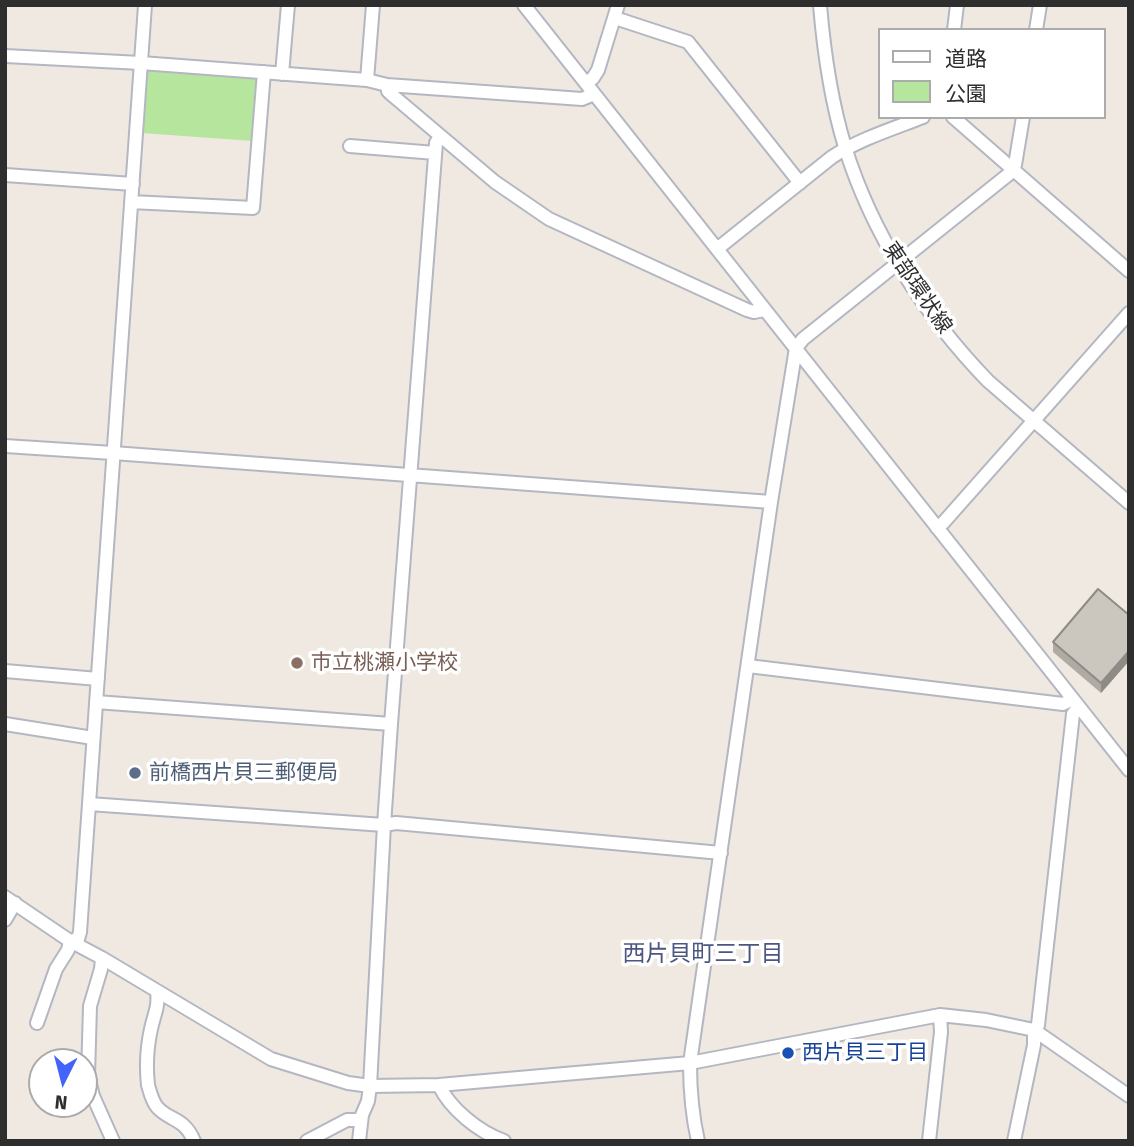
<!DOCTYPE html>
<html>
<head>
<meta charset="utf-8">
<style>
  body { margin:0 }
  #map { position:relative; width:1134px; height:1146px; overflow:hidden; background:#efe9e1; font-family:"Fira Sans","Noto Sans JP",sans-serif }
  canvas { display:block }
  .frame { position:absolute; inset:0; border:7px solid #2e2e2e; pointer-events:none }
  .legend { position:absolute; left:878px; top:28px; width:228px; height:91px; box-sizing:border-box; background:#fff; border:2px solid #ababab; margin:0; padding:9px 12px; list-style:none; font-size:21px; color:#2e2e2e }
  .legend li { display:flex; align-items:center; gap:14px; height:35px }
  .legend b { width:35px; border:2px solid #ababab }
  .north { position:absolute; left:28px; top:1048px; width:70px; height:70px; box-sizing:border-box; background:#fff; border:2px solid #ababab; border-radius:50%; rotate:186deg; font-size:19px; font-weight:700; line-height:28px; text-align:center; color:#2e2e2e }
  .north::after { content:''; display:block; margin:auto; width:24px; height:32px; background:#4264fb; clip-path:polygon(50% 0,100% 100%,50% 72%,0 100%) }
</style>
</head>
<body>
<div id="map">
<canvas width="1134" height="1146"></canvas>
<div class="frame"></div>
<ul class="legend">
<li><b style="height:9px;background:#fff"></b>道路</li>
<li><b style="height:19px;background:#b6e59e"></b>公園</li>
</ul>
<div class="north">N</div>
</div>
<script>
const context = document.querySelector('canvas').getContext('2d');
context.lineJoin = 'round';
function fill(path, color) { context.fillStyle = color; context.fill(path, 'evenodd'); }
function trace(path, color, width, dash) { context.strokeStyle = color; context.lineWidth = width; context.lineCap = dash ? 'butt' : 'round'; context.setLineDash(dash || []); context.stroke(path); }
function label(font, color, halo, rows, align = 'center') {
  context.font = font + ' "Fira Sans","Noto Sans JP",sans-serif'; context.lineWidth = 7; context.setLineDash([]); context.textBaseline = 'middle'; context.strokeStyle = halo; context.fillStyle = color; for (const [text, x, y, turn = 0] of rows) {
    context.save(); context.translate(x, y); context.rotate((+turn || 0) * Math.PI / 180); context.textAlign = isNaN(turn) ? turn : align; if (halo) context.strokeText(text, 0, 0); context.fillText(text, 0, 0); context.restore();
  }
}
const green = new Path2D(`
  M146 70 258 78 253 141 142 133Z`);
const minor = new Path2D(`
  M524 5 1129 770
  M820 5C824 53 831 101 845 147 872 234 925 316 988 381L1129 503
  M615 18 688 42 800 183
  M954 30 957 5
  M1036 30 1040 5
  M5 56 141 63 367 80 387 85 582 99 594 94
  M282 74 288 5
  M367 80 373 5
  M586 83 593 78 598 70 618 5
  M387 85 388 91 391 94 495 182 549 219 747 310 754 312 764 310
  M953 117 1129 271
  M350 146 435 153
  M5 175 133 184
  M131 202 253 208 264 72
  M717 249 832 157C860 139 892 129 923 117
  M5 446 113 453 771 502
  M937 528 943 523 1129 313
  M748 666 1063 704 1073 699
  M5 671 98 679
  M96 702 391 724
  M5 724 93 738
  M89 804 384 825 396 823 721 853
  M5 897 70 941 102 958 271 1059 348 1083 370 1086 439 1085 690 1063 940 1015 986 1020 1034 1030 1129 1096
  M5 920 15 903
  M102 958 101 969 90 1006 88 1076 93 1096 113 1141
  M157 991C159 1008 154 1014 151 1029 147 1047 146 1067 148 1085 150 1092 152 1101 157 1107 169 1121 184 1117 194 1141
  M37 1023 56 969 68 950 70 941 78 939 80 932 145 5
  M439 1085C450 1109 479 1132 504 1141
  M307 1141 347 1120H361
  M359 1141 362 1115 368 1101 370 1086 384 825 391 724 436 143 440 136
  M698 1141C692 1115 690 1089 690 1063L771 502 796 348 803 339 1009 174 1015 165 1023 117
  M929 1141 941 1032 940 1015
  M1014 1141 1034 1045V1030L1038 1025 1073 714 1079 707`);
const wall = new Path2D(`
  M1129 615V661L1101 693 1053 652V642Z`);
const shadedWall = new Path2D(`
  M1129 651V661L1101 693V683Z`);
const building = new Path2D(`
  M1098 589 1129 615V651L1101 683 1053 642Z`);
const markers = [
  [297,663,7,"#8d6e63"],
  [135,773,7,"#5c6f8a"],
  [788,1053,7,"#1a4fb4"]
];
const streetNames = [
  ["東部環状線",917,288,56]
];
const educationNames = [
  ["市立桃瀬小学校",311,663]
];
const serviceNames = [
  ["前橋西片貝三郵便局",149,773]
];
const transitNames = [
  ["西片貝三丁目",802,1053]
];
const neighbourhoodNames = [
  ["西片貝町三丁目",703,955]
];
fill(green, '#b6e59e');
trace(minor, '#b4b7c1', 16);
trace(minor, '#fff', 12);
fill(wall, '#afaba4');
fill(shadedWall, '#8e8b86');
fill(building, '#cbc7bf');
trace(building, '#8e8b86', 2);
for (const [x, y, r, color] of markers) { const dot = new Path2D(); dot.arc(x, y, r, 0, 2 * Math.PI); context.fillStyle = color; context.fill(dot); trace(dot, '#fff', 2.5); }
label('21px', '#2e2e2e', '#fff', streetNames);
label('21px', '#785e54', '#fff', educationNames, 'left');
label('21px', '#4e5e75', '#fff', serviceNames, 'left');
label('21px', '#164399', '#fff', transitNames, 'left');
label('23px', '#4d5680', '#fff', neighbourhoodNames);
</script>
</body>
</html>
